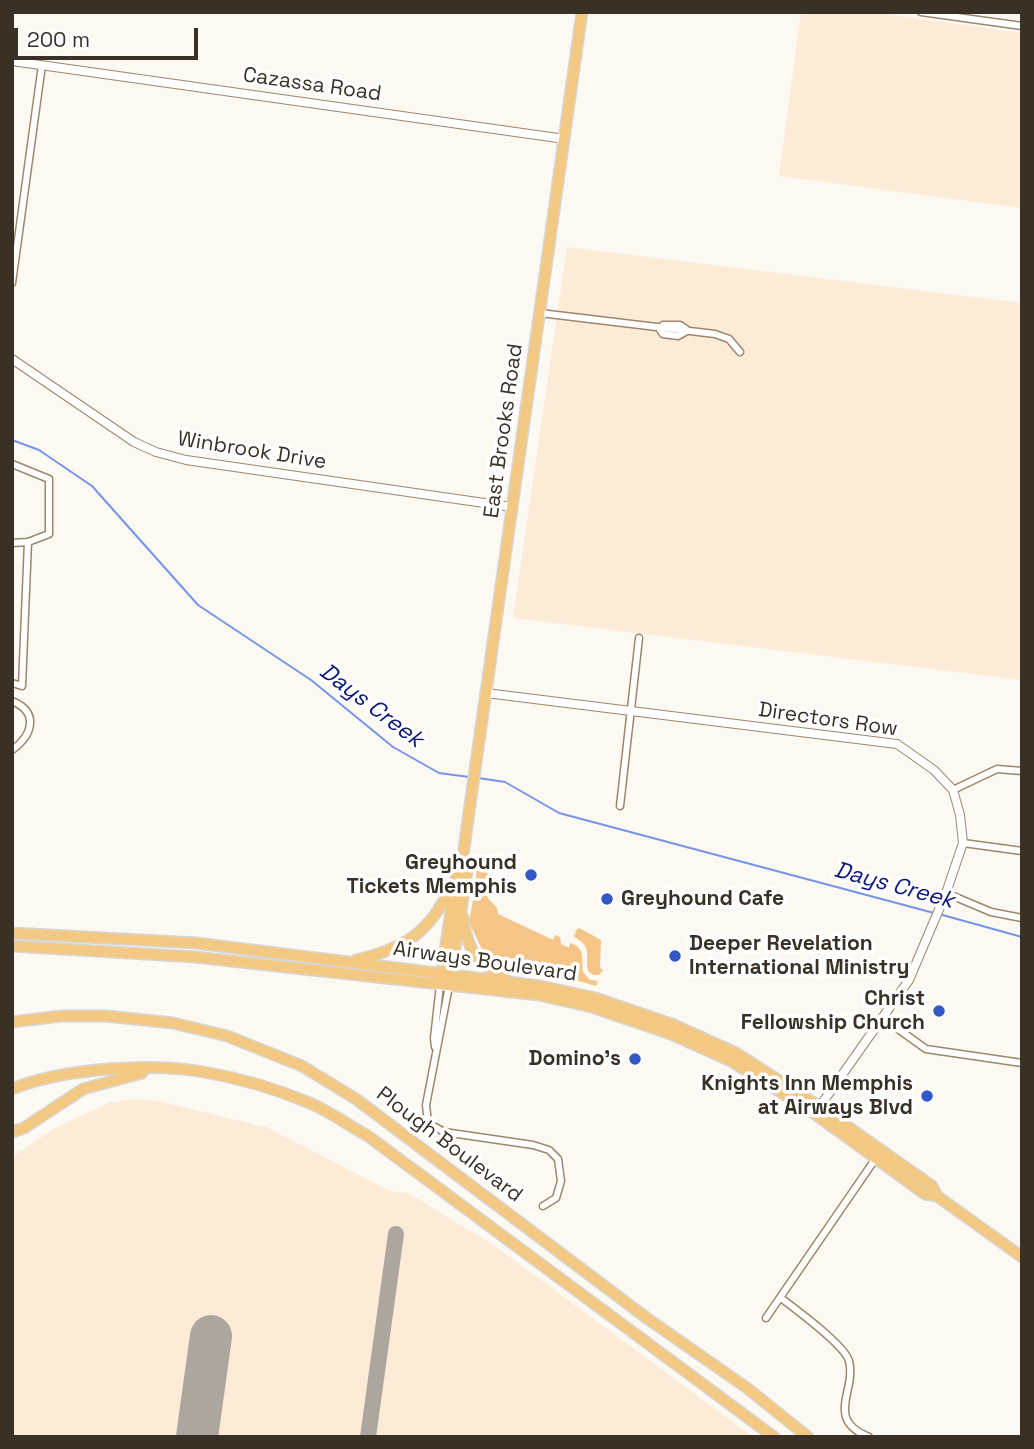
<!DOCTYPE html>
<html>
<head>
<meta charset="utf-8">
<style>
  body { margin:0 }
  #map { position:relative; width:1034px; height:1449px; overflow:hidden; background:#fcf8f2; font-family:"Space Grotesk",sans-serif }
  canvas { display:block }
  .frame { position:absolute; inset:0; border:14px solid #393125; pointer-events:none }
  .scale { position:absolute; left:14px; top:28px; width:184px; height:32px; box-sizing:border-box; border:4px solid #393125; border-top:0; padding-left:9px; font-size:21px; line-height:24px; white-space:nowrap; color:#393125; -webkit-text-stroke:5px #fff; paint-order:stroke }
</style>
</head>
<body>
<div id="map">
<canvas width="1034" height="1449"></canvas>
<div class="frame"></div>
<div class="scale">200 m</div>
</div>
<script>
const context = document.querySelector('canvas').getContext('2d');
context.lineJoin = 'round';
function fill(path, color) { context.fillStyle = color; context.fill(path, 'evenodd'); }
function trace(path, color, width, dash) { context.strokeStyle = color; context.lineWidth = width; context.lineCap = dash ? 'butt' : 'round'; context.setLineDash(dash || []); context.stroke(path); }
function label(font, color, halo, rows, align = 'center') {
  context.font = font + ' "Space Grotesk",sans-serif'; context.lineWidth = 7; context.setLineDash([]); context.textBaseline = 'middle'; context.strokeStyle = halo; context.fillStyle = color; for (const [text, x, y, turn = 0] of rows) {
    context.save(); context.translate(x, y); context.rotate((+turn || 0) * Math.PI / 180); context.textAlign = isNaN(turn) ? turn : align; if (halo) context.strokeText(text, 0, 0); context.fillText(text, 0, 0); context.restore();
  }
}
const built = new Path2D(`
  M801 12H872L1022 33V208L779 176Z
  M567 247 1022 303V680L513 618Z
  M134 1099 157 1101 266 1127 390 1191 408 1193 495 1246 753 1437H12V1157L55 1128 109 1103Z`);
const green = new Path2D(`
  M477 862C494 867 486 885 488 898L497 908 498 914 553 940 555 935 560 937 561 944 569 948 570 943C586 948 581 958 583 972L590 980 598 981 596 986 572 979 502 968 486 958 469 922 475 890Z
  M579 928 601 940 600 968 603 970 599 975H593L588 971C585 952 593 948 573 936L576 933 575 931Z`);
const stream = new Path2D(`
  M12 440 39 450 92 486 198 605 311 680 393 747 439 773 469 777
  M478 778 505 782 559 813 934 913
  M939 914 1022 937`);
const taxiway = new Path2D(`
  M368 1437 396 1234`);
const runway = new Path2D(`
  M197 1437 211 1336`);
const minor = new Path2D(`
  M921 12 1022 26
  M12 283 42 65
  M540 313 715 334 729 339 740 352
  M663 325H680L686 329
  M658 327 663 334 678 336 687 331
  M12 464 49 479V534L28 542 12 543
  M12 683 22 686 28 542
  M12 701C39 712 33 735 12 750
  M953 790 997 769 1022 771
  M620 806 639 638
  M963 843 1022 851
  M946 893 991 912 1022 918
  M449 986 426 1105 428 1123 444 1132 533 1145 549 1150 558 1159 561 1181 556 1198 543 1206
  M884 1019 926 1049 1022 1063
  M435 1047 434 1038 440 985
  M781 1298C795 1309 845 1345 849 1361 857 1390 824 1419 869 1437
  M766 1318 876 1158`);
const tertiary = new Path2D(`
  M12 61 565 139
  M12 359 134 442 156 452 186 460 512 507
  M486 693 897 744 934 770 953 790 960 815 963 843 946 893 909 980 818 1109`);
const primary = new Path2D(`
  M463 917C467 951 477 963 507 980
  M12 933 196 943 540 986 595 998 674 1025 736 1053 820 1107 932 1186 937 1196
  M12 946 195 957 539 995 592 1007 671 1034 731 1061 815 1114 925 1194 937 1196 1022 1257
  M356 960C404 949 431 932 451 886
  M441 978 457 870 463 855 582 12
  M450 980 467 872 463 855
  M12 1022 61 1016H106L173 1023 227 1036 302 1066 356 1099 648 1319 747 1388 808 1437
  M12 1089C63 1068 155 1062 209 1073 242 1079 276 1089 307 1102 328 1110 348 1125 368 1136L774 1437
  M12 1132 24 1128 83 1089 142 1073`);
const markers = [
  [531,875,7,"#3556c7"],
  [607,899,7,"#3556c7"],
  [675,956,7,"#3556c7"],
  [939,1011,7,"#3556c7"],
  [635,1059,7,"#3556c7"],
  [927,1096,7,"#3556c7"]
];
const streetNames = [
  ["Cazassa Road",312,85,8],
  ["East Brooks Road",504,431,-82],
  ["Winbrook Drive",252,451,9],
  ["Directors Row",828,720,8],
  ["Airways Boulevard",485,962,8],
  ["Plough Boulevard",449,1145,37]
];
const poiNames = [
  ["Greyhound",517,863],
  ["Tickets Memphis",517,887],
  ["Greyhound Cafe",621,899,"left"],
  ["Deeper Revelation",689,944,"left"],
  ["International Ministry",689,968,"left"],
  ["Christ",925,999],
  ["Fellowship Church",925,1023],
  ["Domino's",621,1059],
  ["Knights Inn Memphis",913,1084],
  ["at Airways Blvd",913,1108]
];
const waterNames = [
  ["Days Creek",371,706,37],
  ["Days Creek",894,886,15]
];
fill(built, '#fcecd7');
fill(green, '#f4c587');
trace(stream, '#7595e9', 2);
trace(taxiway, '#aca69e', 16);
trace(runway, '#aca69e', 42);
trace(minor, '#9c876d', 9);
trace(tertiary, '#9c876d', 10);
trace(primary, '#d7d6d3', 13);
trace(minor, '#fff', 6);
trace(tertiary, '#fff', 8);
trace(primary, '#f3c883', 10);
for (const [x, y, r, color] of markers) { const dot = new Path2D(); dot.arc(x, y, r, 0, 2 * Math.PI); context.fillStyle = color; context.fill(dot); trace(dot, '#fff', 2.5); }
label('21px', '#393125', '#fff', streetNames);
label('bold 21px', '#393125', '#fff', poiNames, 'right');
label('italic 23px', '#0c197a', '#fff', waterNames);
</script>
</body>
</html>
